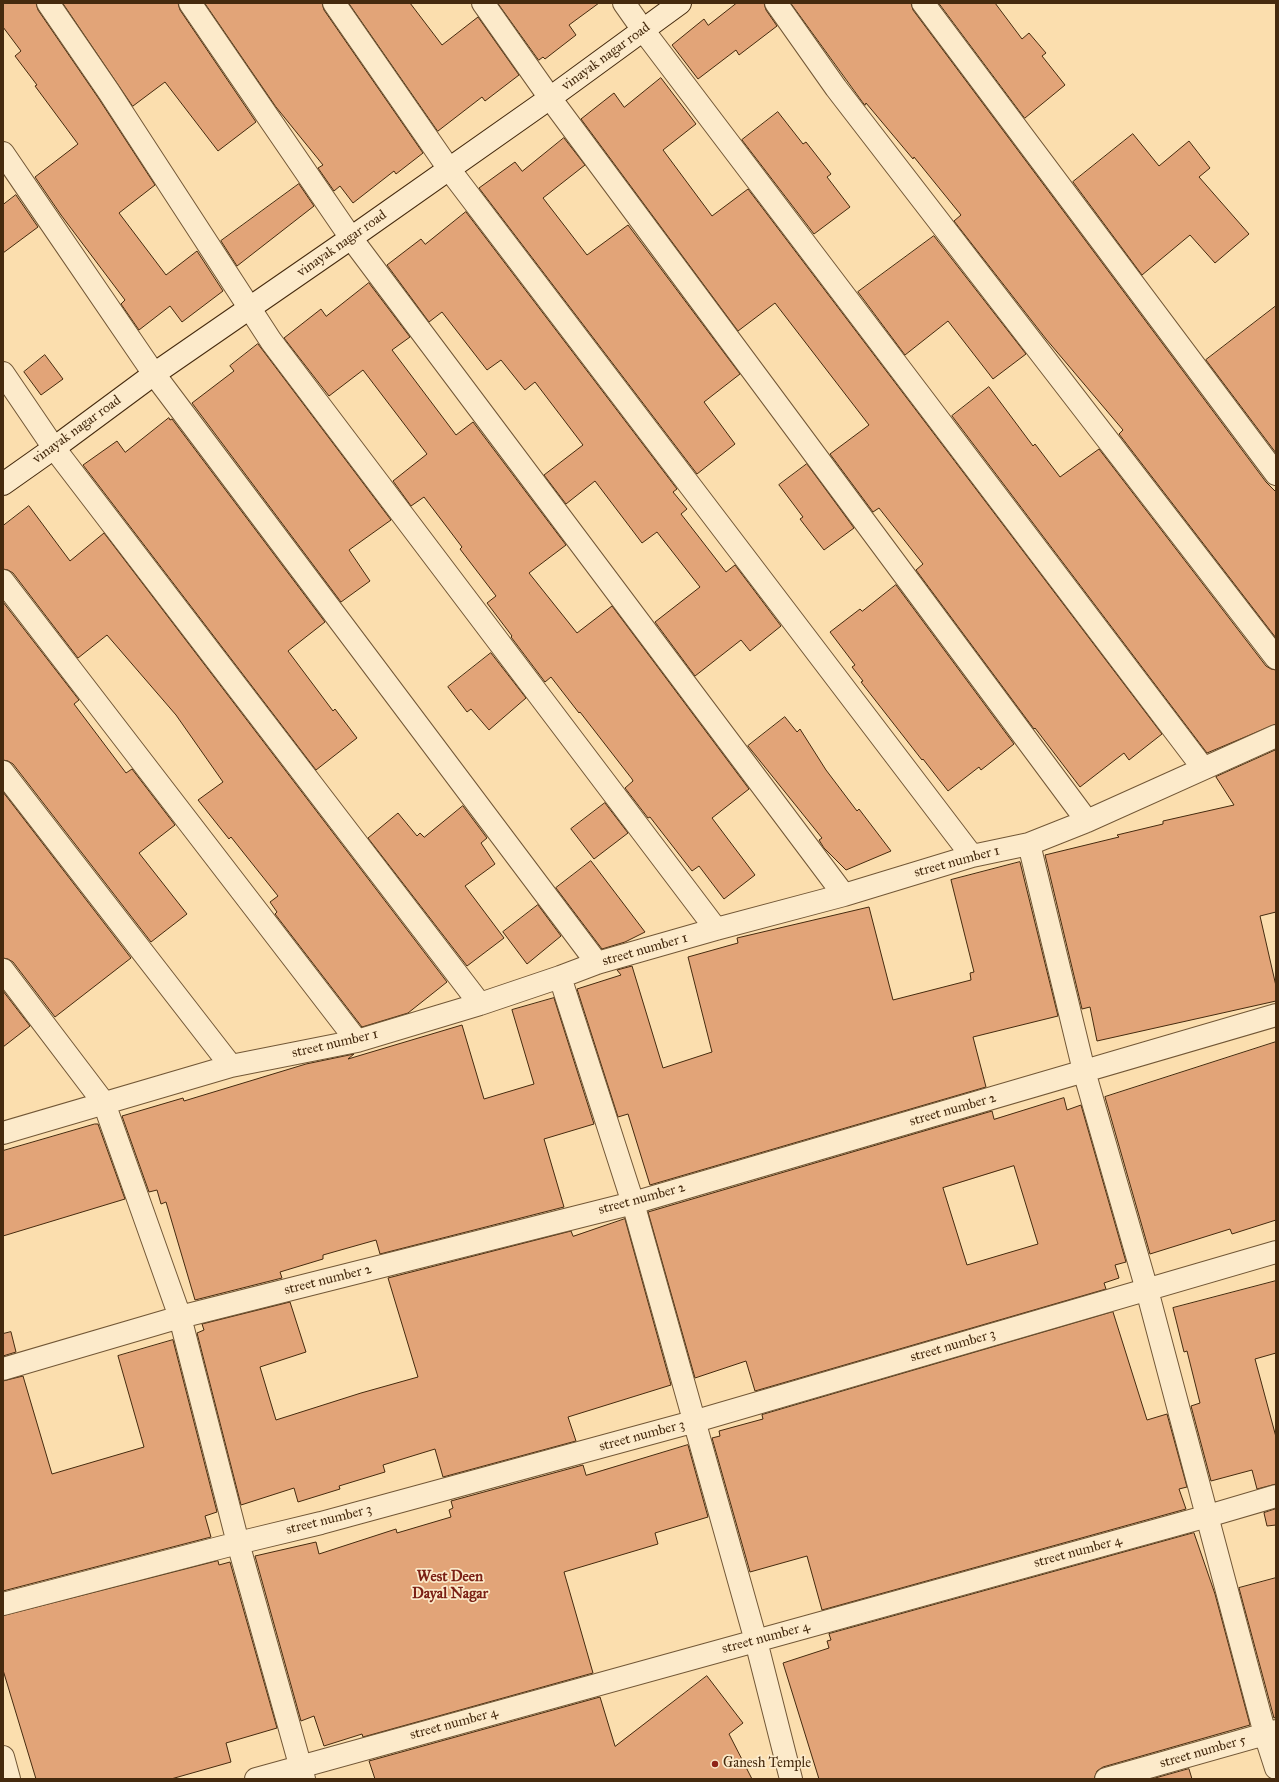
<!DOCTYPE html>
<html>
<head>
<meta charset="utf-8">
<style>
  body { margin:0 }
  #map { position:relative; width:1279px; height:1782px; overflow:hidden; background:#fbdeae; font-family:"IM FELL Great Primer",serif }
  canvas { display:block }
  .frame { position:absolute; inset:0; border:4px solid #452a0e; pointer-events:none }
</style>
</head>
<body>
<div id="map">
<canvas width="1279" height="1782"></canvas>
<div class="frame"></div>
</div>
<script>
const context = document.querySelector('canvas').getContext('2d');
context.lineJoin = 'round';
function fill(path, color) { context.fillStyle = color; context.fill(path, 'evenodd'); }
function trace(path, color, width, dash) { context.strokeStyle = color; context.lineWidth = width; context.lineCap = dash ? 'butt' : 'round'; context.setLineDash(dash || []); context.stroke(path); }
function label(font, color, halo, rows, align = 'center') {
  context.font = font + ' "IM FELL Great Primer",serif'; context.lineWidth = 3.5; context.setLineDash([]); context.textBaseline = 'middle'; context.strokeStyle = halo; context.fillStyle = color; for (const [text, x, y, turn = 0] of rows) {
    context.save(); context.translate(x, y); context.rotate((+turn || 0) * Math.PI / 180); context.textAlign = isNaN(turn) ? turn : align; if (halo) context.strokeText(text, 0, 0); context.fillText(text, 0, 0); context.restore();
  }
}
const building = new Path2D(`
  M3 3H36L38 10 99 99 155 185 119 213 166 275 197 251 223 291 182 322 170 306 139 330 121 304 125 300 61 215 35 177 78 144 35 86 37 85 15 56 21 51 3 27Z
  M63 3H178L180 10 256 122 218 151 165 82 133 106Z
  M205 3H322L324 10 423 153 396 174 394 171 353 203 340 186 334 191 318 168 323 165 276 107Z
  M349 3H410L442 45 478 17 519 75 485 101 482 97 438 131Z
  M498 3H599L569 25 576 35 545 59 543 57 539 60Z
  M737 3H764L766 10 777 26 739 55 736 50 698 79 672 45 704 19 708 25Z
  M791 3H911L913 10 1266 482 1276 492V638L1119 434 1123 430 1046 339 954 221 961 215 914 157 913 159 866 103 865 105Z
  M939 3H995L1022 39 1029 33 1046 53 1042 56 1065 85 1025 118Z
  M661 78 696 124 663 150 712 216 748 189 1162 734 1129 760 1124 753 1080 787 1035 728 1034 729 916 570 923 564 879 508 873 512 830 454 869 425 775 303 738 331 581 119 614 93 624 107Z
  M778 112 803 144 806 142 831 174 827 177 850 207 814 234 742 140Z
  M1133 134 1159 166 1189 141 1210 168 1199 177 1249 234 1215 263 1190 235 1142 275 1073 182Z
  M564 138 585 165 543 198 587 255 628 225 740 374 704 402 735 444 697 474 479 188 515 162 522 171Z
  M299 184 314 206 237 266 221 241Z
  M16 195 38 227 3 253V205Z
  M466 212 677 489 673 492 687 509 681 514 726 572 735 565 781 626 750 651 741 640 695 676 655 622 700 587 657 532 642 543 595 481 566 504 544 475 583 445 535 382 525 390 501 360 487 370 442 312 429 322 387 265 421 239 425 244Z
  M934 236 1026 354 993 379 948 321 905 355 858 292Z
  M369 283 410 337 392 350 456 435 473 422 566 545 529 573 577 633 612 606 749 789 712 818 755 875 724 899 699 866 692 871 650 817 648 818 625 788 633 781 632 779 580 712 579 713 551 677 545 682 511 637 512 636 487 603 496 596 460 549 462 547 424 497 411 506 393 481 427 454 363 370 329 396 284 338 321 309 326 316Z
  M1276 306V453L1206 360Z
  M258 344 391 520 349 550 370 581 341 602 192 403 234 371 230 366Z
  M45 355 63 379 41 395 24 372Z
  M989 387 1033 446 1035 444 1060 477 1099 449 1266 666 1271 669 1276 670V724L1207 753 952 416Z
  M169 418 170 420 172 419 325 622 288 651 333 711 335 709 357 738 316 770 83 465 117 441 125 452Z
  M807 464 854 528 824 550 800 519 803 517 779 485Z
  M29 506 70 561 104 533 447 982 408 1013 362 1027 275 914 277 912 270 902 278 896 231 837 229 839 198 800 223 782 176 715 107 635 78 658 13 573 8 570 3 569V526Z
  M896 585 1014 744 981 770 979 767 948 791 923 759 922 760 861 682 863 681 852 667 855 665 830 632 860 609 862 611Z
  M3 602 79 700 74 704 126 773 132 769 175 825 139 853 187 914 151 942 13 764 8 761 3 760Z
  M491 653 526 698 489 730 471 709 467 712 448 687Z
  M785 717 797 732 800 729 826 770 857 811 859 809 891 851 846 870 824 848 819 840 822 838 748 746Z
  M1276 750V912L1260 916 1276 986V1001L1097 1041 1090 1007 1082 1009 1045 855 1119 837 1117 835 1163 824V821L1234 805 1216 777Z
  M3 792 131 958 55 1017 13 962 8 959 3 958Z
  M605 803 628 833 594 859 571 829Z
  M463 806 487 838 481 843 495 864 465 886 504 938 467 966 368 838 398 813 417 836 420 833 424 837Z
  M591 861 645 932 625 942 602 949 556 888Z
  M1020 862 1058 1016 973 1037 986 1087 650 1185 628 1114 618 1117 577 989 621 975 617 970 632 966 663 1068 712 1052 688 957 738 943 737 938 869 907 893 1000 971 980 970 973 974 972 951 880Z
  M538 905 561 936 527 964 503 932Z
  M3 991 30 1026 3 1047Z
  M554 998 594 1124 544 1139 564 1207 380 1254 376 1240 323 1255V1259L280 1272 282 1278 195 1300 166 1202 161 1204 157 1190 149 1192 122 1116 183 1098 184 1101 306 1064 354 1054 348 1059 462 1025 484 1099 534 1084 512 1010Z
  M1276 1042V1220L1232 1234 1230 1229 1150 1254 1105 1097Z
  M1064 1098 1067 1110 1081 1105 1126 1262 1115 1265 1119 1278 1104 1283 1106 1289 755 1391 746 1361 695 1378 648 1212 992 1111 994 1119ZM1014 1166 1038 1244 967 1265 943 1188Z
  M95 1124H98L125 1199 3 1236V1151Z
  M625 1219 671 1385 568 1417 576 1441 443 1477 435 1449 383 1465 385 1472 339 1486 340 1489 298 1502 294 1488 241 1505 197 1333 204 1330 202 1324 290 1302 306 1352 260 1367 276 1420 361 1393 418 1377 388 1278 571 1231 573 1236Z
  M1276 1281V1353L1255 1359 1276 1437V1484L1257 1489 1252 1470 1211 1481 1191 1406 1200 1403 1187 1351 1184 1352 1173 1308Z
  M1113 1312 1147 1420 1167 1414 1187 1487 1179 1489 1186 1509 822 1610 807 1556 750 1572 712 1438 720 1436 719 1431 763 1419 762 1415Z
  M11 1332 16 1352 3 1356V1334Z
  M173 1340 217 1512 205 1516 211 1537 3 1591V1381L23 1376 52 1474 144 1447 118 1356Z
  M688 1445 708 1517 655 1533 658 1544 564 1572 593 1673 363 1737 362 1734 324 1746 314 1716 301 1721 255 1556 316 1542 319 1554 396 1529 397 1533 451 1517 449 1510 453 1508 451 1501 583 1465 586 1475Z
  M1276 1509V1525L1267 1526 1264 1513Z
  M1194 1533 1215 1594 1250 1725 1103 1767 1097 1771 1094 1779H819L783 1663 829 1648 827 1641 831 1640 829 1634Z
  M218 1561 219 1565 230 1562 277 1728 226 1743 231 1762 171 1779H36L3 1670V1616Z
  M1276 1578V1717L1274 1718 1239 1588Z
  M707 1676 743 1723 729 1734 752 1779H375L369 1761 600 1697 615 1746Z
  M1189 1769 1192 1779H1152Z`);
const street = new Path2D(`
  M48 3 109 92 271 341 716 929
  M190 3 351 238 844 895
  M334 3 449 169 972 856
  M483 3 550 98 1087 821
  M624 3 643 30 1203 768
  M776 3 836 88 1276 658
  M923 3 1276 474
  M3 153 154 374 597 963
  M3 373 54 448 480 1004
  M3 581 357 1041
  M3 772 231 1066
  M1029 844 1084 1071 1147 1290 1265 1734 1276 1768
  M3 970 104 1103 180 1317 238 1543 304 1779
  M560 977 633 1203 756 1641 791 1779
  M3 1133 231 1066 357 1041 480 1004 560 977 597 963 716 929 844 895 972 856 1029 844 1087 821 1276 736
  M3 1369 180 1317 633 1203 1276 1015
  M3 1604 238 1543 321 1523 696 1421 1276 1252
  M3 1757 9 1779
  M256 1779 1208 1516 1276 1496
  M1106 1779 1276 1731`);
const secondary = new Path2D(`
  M3 484 54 448 154 374 351 238 550 98 680 3`);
const markers = [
  [715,1764,4,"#8f2418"]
];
const streetNames = [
  ["vinayak nagar road",606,57,-36],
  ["vinayak nagar road",342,244,-35],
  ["vinayak nagar road",77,430,-36],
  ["street number 1",957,862,-15],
  ["street number 1",645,950,-16],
  ["street number 1",335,1044,-13],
  ["street number 2",953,1110,-16],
  ["street number 2",642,1199,-15],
  ["street number 2",328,1280,-14],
  ["street number 3",953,1346,-16],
  ["street number 3",642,1436,-15],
  ["street number 3",329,1520,-14],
  ["street number 4",1078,1552,-15],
  ["street number 4",766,1638,-15],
  ["street number 4",454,1724,-15],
  ["street number 5",1203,1752,-16]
];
const poiNames = [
  ["Ganesh Temple",723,1764]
];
const neighbourhoodNames = [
  ["West Deen",450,1577],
  ["Dayal Nagar",450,1594]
];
fill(building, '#e2a478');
trace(building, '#452a0e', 1);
trace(street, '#725736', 24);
trace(secondary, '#452a0e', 24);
trace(street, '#fceaca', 22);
trace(secondary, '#fceaca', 22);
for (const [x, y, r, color] of markers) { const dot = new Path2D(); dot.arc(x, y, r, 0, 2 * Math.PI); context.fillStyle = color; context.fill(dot); trace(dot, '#fceaca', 1.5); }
label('14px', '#452a0e', '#fceaca', streetNames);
label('14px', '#452a0e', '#fceaca', poiNames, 'left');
label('bold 15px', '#7a1f14', '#fceaca', neighbourhoodNames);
</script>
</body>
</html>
